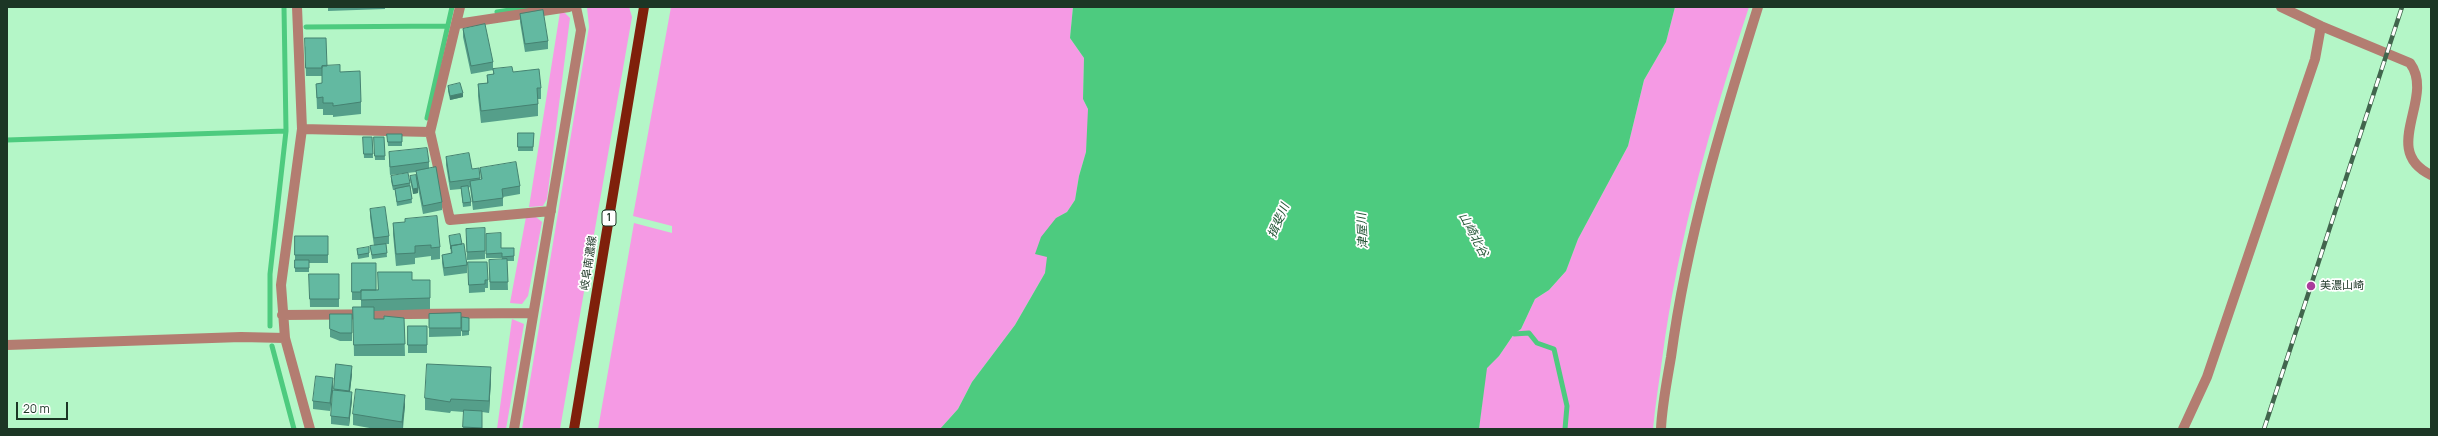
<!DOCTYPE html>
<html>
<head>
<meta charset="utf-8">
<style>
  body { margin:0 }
  #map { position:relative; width:2438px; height:436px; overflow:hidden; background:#b4f6c7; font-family:Manrope,sans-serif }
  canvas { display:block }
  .frame { position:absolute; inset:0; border:8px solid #1c3625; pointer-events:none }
  .scale { position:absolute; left:16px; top:402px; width:52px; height:18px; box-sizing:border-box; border:2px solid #1c3625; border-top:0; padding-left:5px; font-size:12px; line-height:14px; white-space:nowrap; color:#1c3625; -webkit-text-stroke:3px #fff; paint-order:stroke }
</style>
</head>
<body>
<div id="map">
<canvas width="2438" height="436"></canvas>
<div class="frame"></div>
<div class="scale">20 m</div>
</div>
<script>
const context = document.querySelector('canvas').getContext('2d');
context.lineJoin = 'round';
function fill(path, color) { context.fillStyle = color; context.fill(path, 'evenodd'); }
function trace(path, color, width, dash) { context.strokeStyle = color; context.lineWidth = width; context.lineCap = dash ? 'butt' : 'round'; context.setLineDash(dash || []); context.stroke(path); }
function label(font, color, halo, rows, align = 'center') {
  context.font = font + ' Manrope,"Noto Sans JP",sans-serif'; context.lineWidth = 3.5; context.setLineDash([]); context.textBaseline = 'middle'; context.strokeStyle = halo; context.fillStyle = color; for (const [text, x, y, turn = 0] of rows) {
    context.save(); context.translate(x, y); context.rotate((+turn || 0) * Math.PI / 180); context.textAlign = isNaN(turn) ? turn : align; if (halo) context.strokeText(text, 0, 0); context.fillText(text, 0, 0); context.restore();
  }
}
const green = new Path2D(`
  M587 7H629L632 17 560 429H522L589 27Z
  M671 7H1073L1070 38 1084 58 1083 99 1088 109V129L1086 152 1079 176 1075 200 1067 212 1056 218 1045 273 1015 325 972 382 958 409 940 429H598L634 223 672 233V226L633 216Z
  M1675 7H1749C1711 122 1678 239 1662 360 1659 383 1655 406 1653 429H1479L1486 368 1499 356 1514 334 1521 329 1535 299 1549 290 1566 271 1578 239 1628 146 1644 80 1666 42Z
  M560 12 565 13 570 18 547 199 543 206 529 207Z
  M526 217H536L542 222 528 296 522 304 510 303Z
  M512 319 524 324 506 429H497Z`);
const water = new Path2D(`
  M1073 7H1675L1666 42 1644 80 1628 146 1578 239 1566 271 1549 290 1535 299 1521 329 1514 334 1499 356 1487 368 1479 429H940L958 409 972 382 1015 325 1045 273 1047 257 1035 254 1041 237 1056 218 1067 212 1075 200 1079 176 1086 152 1088 109 1083 99 1084 58 1070 38Z`);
const stream = new Path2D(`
  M497 12 529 7
  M306 27 447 26
  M427 118 452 7
  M7 140 286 131
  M270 326V274L286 131 284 7
  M1512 330 1514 334 1529 333 1537 343 1554 349 1567 406 1565 429
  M272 346 294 429`);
const minor = new Path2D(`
  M2281 7 2321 26 2410 63C2436 98 2379 150 2431 175
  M457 24 569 7
  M302 129 430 132 460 7
  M430 132 450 220 551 211
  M282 315 533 313
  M285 338 310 429
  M7 345 241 337 285 338 281 285 302 129 297 7
  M514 429 581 30 576 7
  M1661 429C1662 405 1667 381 1671 357 1687 237 1722 122 1758 7
  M2183 429 2207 377 2315 59 2321 26`);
const major = new Path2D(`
  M574 429 644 7`);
const rail = new Path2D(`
  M2264 429 2402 7`);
const wall = new Path2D(`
  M328 7H385V9L328 11Z
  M520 14 548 41V49L525 52 520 22Z
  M463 29 493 62V70L471 74 463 37Z
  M305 46 327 66 340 72 361 102V114L333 117V115H323V109H317L316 84 322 83V76H306Z
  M493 69 513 72 541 88V99H538V116L481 123 478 96V84L487 83V75L493 74Z
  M448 86 463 97 450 100 448 91Z
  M518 133H534L533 151H518Z
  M387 134H402V146H388Z
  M363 137H372L373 158H364Z
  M374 137H384L385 160H375Z
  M389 152 429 162V168L442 202V210L423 214 418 188V193L413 194 410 180V176L416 178V172L390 175 389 160Z
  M446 157 472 169 480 178V180H481L480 168 520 186V194L503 197V206L473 210 470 187 468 188 471 202V206L463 207 461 189 450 190 446 165Z
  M391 176 410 183 412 203 397 206 395 190H393L391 181Z
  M370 209 389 236V244H386L387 257 372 259 370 246H374L370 217Z
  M393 223 440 247V259L431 260V256L415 258V264L396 266 393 234Z
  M485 228V259L467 260 466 237Z
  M486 234 501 248H514V261H507L508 290H490L489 268 502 259V258H486Z
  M295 236H328V263H309V272H295Z
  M449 236 462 244 467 265V273L444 276 442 263V255L451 254Z
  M357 249 369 253V257L358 259Z
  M468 262 488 280V288H485V292L469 293Z
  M352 263 376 290 412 280H430V309L374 311V319L404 318 405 356H354L353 307H361V300H352Z
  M309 274H339V307H310Z
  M461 313V336L429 337V314Z
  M330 314H352V341H340L330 337Z
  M462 317 469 318V335L462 336Z
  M408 326H427V353H408Z
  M336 364 352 374 350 392 352 400 349 426 331 424V416Z
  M491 379 489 413 482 412V429H463L464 412 451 411 450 413 425 410V398Z
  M333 386 330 411 313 409V401Z
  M405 406 403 429H375L353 425V414Z`);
const shadedWall = new Path2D(`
  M463 93V97L450 100V96Z
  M418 188V193L413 194V189Z
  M352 366V374L349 399V391Z
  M491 367V379L489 413V401Z
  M333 378V386L330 411V403Z
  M352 392V400L349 426V418Z
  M405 395V406L402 429V422Z`);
const building = new Path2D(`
  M543 10 548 41 525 44 520 14Z
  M485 24 493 62 471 66 463 29Z
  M305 38H326L327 66H322V68H306Z
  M340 65V72L360 71 361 102 333 106V103H323V97L317 98 316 84 322 83V66Z
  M512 67 513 72 539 69 541 88H537L538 104 481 111 478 84 488 83 487 75 494 74 493 69Z
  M460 83 463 93 450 96 448 86Z
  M518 133H534L533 147H518Z
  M387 134H402V142H388Z
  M363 137H372L373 154H364Z
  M374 137H384L385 156H375Z
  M427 148 429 162 390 167 389 152Z
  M469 153 472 169 479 168 480 178 450 182 446 157Z
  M516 162 520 186 502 189 503 198 473 202 470 181 482 179 480 168Z
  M436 167 442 202 423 206 416 171Z
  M408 173 410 183 393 186 391 176Z
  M416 175 418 188 413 189 410 176Z
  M410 186 412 199 397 202 395 189Z
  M468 186 471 202 463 203 461 187Z
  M385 207 389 236 374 238 370 209Z
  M437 216 440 247 431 248V245L415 246V253L396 254 393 223 405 222V219Z
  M485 228V251L467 252 466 229Z
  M501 233V248H514V256L502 257V253L486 254V234Z
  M460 234 462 244 451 246V249L449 236Z
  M295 236H328V255H295Z
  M386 244 387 253 372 255 370 246Z
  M464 244 467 265 444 268 442 255 452 253 451 246Z
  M369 247V253L358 255 357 249Z
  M507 259 508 282H490L489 260Z
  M295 260H309V268H295Z
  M468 262H487L488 280H485V284L469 285Z
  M352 263H376V290H361V292H352Z
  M378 272H412V280H430V298L361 300V290H378Z
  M309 274H339V299H310Z
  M353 307H374V319H384V316L404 318 405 344 354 345Z
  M461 313V328H429V314Z
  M330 314H352V333H340L330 329Z
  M462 317 469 318V331H462Z
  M408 326H427V345H408Z
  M336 364 352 366 349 391 334 389Z
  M427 364 491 367 489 401 451 399 450 402 425 398Z
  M316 376 333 378 330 403 313 401Z
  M356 389 405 395 402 422 353 414Z
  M333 390 352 392 349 418 331 416Z
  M464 410 482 411V428L463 427Z`);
const markers = [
  [2311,286,5,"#aa3c9b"]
];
const shields = [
  [609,218,14]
];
const shieldNames = [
  ["1",609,218]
];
const streetNames = [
  ["岐阜南濃線",589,263,-81]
];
const poiNames = [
  ["美濃山崎",2320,286]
];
const waterNames = [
  ["揖斐川",1279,221,-67],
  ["津屋川",1363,231,-93],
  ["山崎北谷",1473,235,62]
];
fill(green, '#f59ae4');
fill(water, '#4dcb7f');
trace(stream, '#4dcb7f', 5);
trace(minor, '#b37d71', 10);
trace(major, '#7f200b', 10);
trace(rail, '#41654d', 4.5);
trace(rail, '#fff', 3, [9]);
fill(wall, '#559f8a');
fill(shadedWall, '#458271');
fill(building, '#63b9a1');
trace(building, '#458271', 1);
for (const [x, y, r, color] of markers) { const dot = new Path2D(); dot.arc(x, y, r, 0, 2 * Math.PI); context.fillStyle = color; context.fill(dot); trace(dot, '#fff', 1.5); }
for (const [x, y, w] of shields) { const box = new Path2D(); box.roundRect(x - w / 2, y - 8, w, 16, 3); context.fillStyle = '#fff'; context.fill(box); trace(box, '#1c3625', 1); }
label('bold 10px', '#1c3625', null, shieldNames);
label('11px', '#1c3625', '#fff', streetNames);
label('11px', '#1c3625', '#fff', poiNames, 'left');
label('italic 12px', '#255637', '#fff', waterNames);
</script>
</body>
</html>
